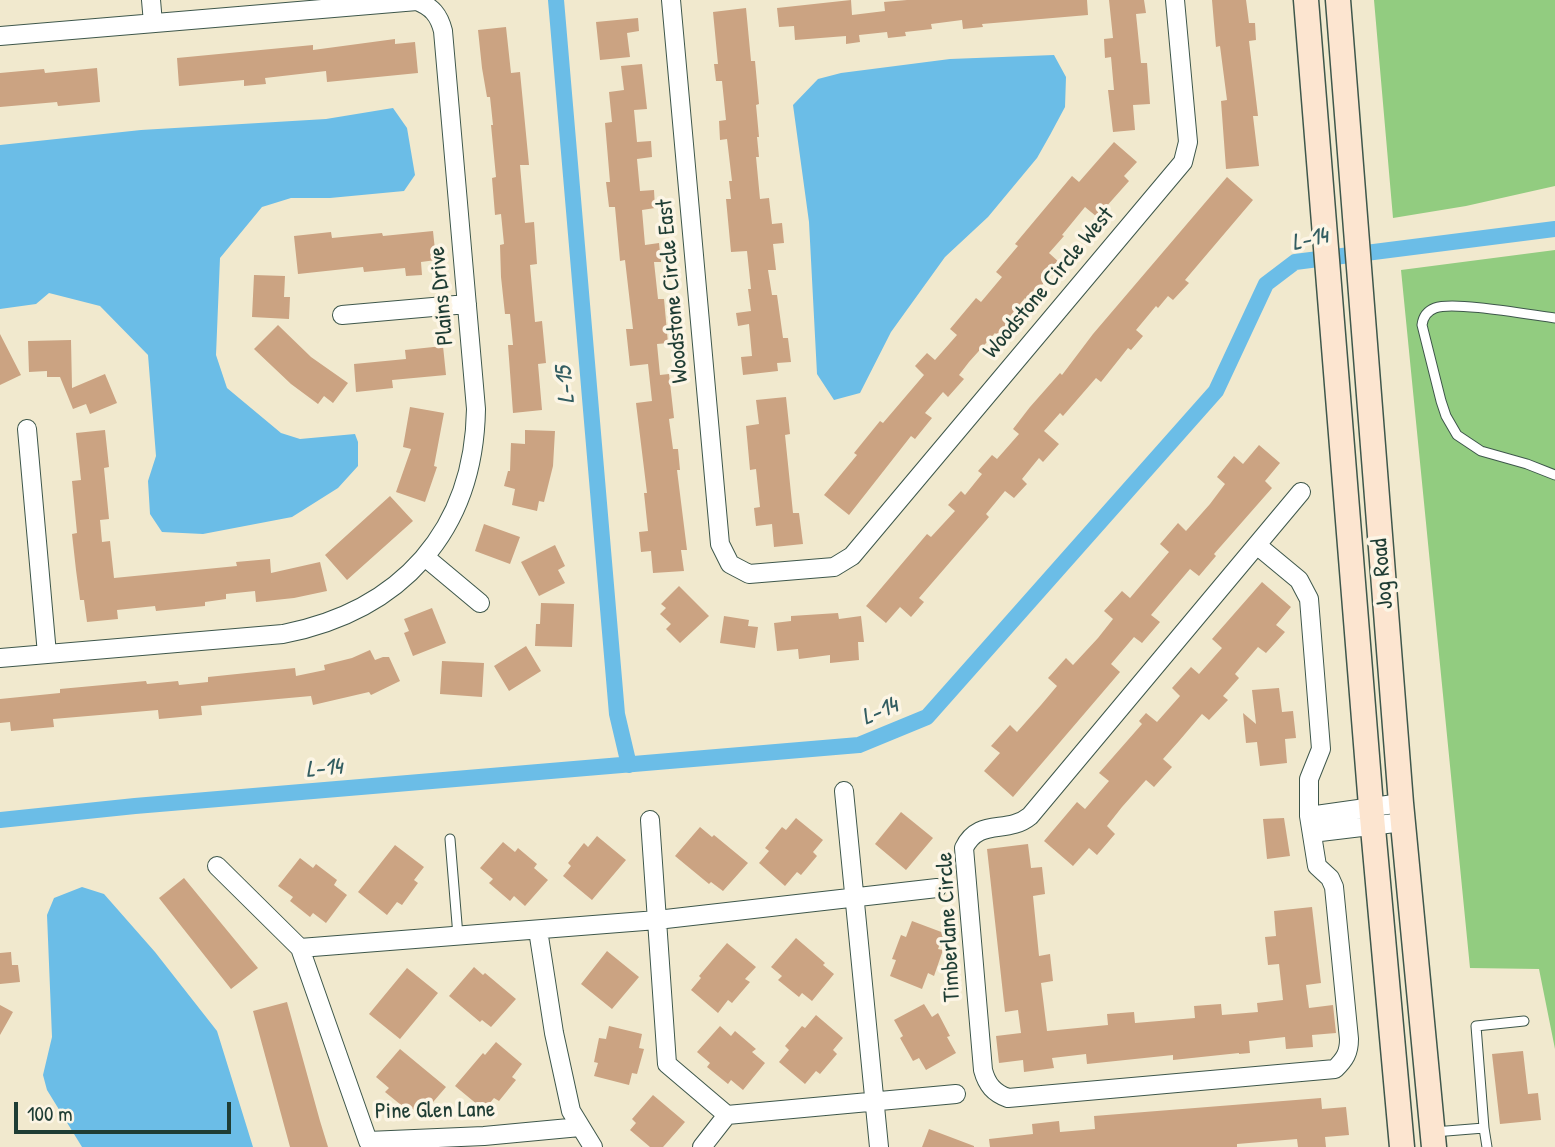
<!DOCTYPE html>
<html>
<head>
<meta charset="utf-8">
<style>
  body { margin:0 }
  #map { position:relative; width:1555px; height:1147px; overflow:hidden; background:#f1e9ce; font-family:"Patrick Hand",sans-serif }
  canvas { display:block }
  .scale { position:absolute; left:14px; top:1102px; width:217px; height:32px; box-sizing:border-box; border:4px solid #1f3d34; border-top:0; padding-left:9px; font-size:21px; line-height:24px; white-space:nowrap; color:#1f3d34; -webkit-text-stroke:5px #fcf5e5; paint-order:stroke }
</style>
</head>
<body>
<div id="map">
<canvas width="1555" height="1147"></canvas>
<div class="scale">100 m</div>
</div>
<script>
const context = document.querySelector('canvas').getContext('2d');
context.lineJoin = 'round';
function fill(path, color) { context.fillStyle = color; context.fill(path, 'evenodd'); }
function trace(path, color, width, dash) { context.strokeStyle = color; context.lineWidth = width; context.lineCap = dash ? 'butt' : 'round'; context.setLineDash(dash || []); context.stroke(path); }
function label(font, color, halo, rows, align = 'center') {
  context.font = font + ' "Patrick Hand",sans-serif'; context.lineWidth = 7; context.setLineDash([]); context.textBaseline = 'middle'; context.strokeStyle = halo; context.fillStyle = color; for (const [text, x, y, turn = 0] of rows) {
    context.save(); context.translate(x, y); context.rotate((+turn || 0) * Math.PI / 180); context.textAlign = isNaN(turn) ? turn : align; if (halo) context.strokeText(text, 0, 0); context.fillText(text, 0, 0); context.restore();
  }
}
const green = new Path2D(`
  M1374 0H1555V186L1466 206 1393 218Z
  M1555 250V1049L1539 969 1470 968 1401 270Z`);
const water = new Path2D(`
  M1054 55 1066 77 1065 107 1050 135 1037 158 988 217 945 257 891 332 860 393 834 400 817 374 809 222 793 105 818 79 841 73 950 59Z
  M393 108 407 128 415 175 404 191 330 198H291L262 207 220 258 216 355 227 388 281 433 300 439 355 434 358 442V466L338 488 292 517 203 534 162 532 150 514 148 481 156 456 148 355 100 306 49 293 36 304 0 309V145L141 130 326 119Z
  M82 887 104 894 155 952 217 1031 253 1147H82L47 1090 43 1075 52 1037 47 915 54 898Z`);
const canal = new Path2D(`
  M556 0 617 714 629 765
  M0 820 135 806 859 745 927 717 1216 391 1266 284 1295 262 1555 229`);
const building = new Path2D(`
  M851 0 852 15 885 11 884 2 907 0H1087L1088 15 982 24 983 27 963 29 962 20 931 24 932 29 905 32 906 36 888 38 887 32 859 35 860 42 846 44V36L795 40 794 26 779 27 777 8Z
  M1109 0H1144L1146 13 1136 14 1141 63H1147L1150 104 1133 105 1135 130 1113 132 1108 90H1114L1111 57 1105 58 1104 39 1113 38Z
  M1212 0H1246L1249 23H1255L1256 40 1249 41 1258 116H1253L1259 166 1226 169 1221 101 1227 100 1220 46 1216 47Z
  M746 8 751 61H755L759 104 756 105 759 137H757L759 157H756L760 199 769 198 772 224 782 223 784 243 773 244 776 270H768L772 295H777L783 338H788L791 362 777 363 778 371 743 375 741 357 752 356 749 324 738 326 736 313 751 311 748 289H751L747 251 731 252 726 199H731L729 181H732L727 139 720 140 719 121 726 120 722 81H716L714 64H718L713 12Z
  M638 18 639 31 627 33 630 57 600 60 596 22Z
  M506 27 511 73 520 72 529 165H520L525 223 534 222 537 264 530 265 535 322 542 321 546 363 538 364 542 410 513 413 508 345H513L510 314H505L501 277 500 245 504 244 501 214 495 215 492 178 496 177 491 125H493L490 97H487L482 68 478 30Z
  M395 39V44L415 42 418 73 327 82 326 71 265 78 266 84 244 86V80L179 86 177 58 313 45V50Z
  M642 64 647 109 634 110 637 142 651 141 652 157 637 159 640 191 654 190 655 208 642 210 645 245 659 243 661 262H654L658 299H664L668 343 657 344 660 375 669 374 674 418 669 419 673 449H678L680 470H677L687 550H681L684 571 653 573 651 551 641 552 639 532 648 531 644 493H647L636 403 652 401 648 364 630 366 626 329H633L625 260 620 261 615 207H609L606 182H610L605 123 612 122 609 92 624 90 621 66Z
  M97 68 100 102 58 106 57 102 0 107V73L44 69 45 73Z
  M1114 142 1137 162 1124 176 1129 181 1097 217 1085 207 1062 235 1064 236 1049 253 1060 263 1029 301 1025 298 1005 322 1009 325 999 337 995 333 969 362 959 375 964 379 948 397 943 392 925 413 932 418 915 439 911 436 849 515 824 495 857 455 854 453 880 421 883 423 924 375 915 366 927 353 935 360 957 335 950 329 976 298 981 302 1002 277 996 272 1018 246 1015 244 1072 176 1079 182Z
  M1227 177 1253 200 1185 280 1189 283 1173 300 1168 296 1158 308 1156 306 1136 330 1143 336 1131 350 1128 348 1101 382 1096 378 1063 416 1060 413 1044 431 1059 444 1043 462 1039 458 1022 479 1027 484 1014 498 1005 491 986 514 989 517 919 598 924 602 911 617 900 607 886 623 866 606 927 534 931 537 955 511 948 505 961 491 965 495 982 474 978 471 992 455 997 459 1019 434 1013 429 1030 407 1060 373 1062 375 1093 334Z
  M433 231 436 260 421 262 422 275 406 276 405 268 364 272 363 267 298 274 294 236 331 232 332 238 382 233 383 236Z
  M254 275 285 276 284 297H290L289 319 252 317Z
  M278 325 311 357 348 383 333 403 324 396 318 404 291 384 254 349Z
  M0 334 21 375 0 385Z
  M71 340 72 388 105 374 117 403 90 414 86 404 73 409 60 377H47V371L29 372 28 341Z
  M443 346 446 375 392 380 393 388 356 392 354 364 406 359 405 350Z
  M786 397 790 434 785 435 793 513H799L803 544 774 547 772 524 756 526 754 508 760 507 756 469 750 470 746 426 759 424 756 400Z
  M410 407 444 413 434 466 437 467 425 502 396 492 411 449 403 447Z
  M105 430 109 467 104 468 109 519 100 520 102 542 110 541 114 578 237 566 236 562 270 559 271 573 320 562 327 591 294 598 256 602 255 591 226 594V599L205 602V606L156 611 155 606 117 610 118 619 87 622 84 600H80L76 570 72 534 77 533 72 481 81 480 76 433Z
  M525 430 555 431 553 466 544 502 539 501 537 511 512 505 515 489 504 486 508 471H510L511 443 525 444Z
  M1259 445 1280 463 1265 481 1272 488 1214 554 1216 556 1199 576 1190 569 1151 615 1160 622 1142 643 1134 637 1111 664 1120 672 1013 797 984 771 1000 753 991 746 1010 725 1017 732 1041 705 1057 686 1048 678 1066 658 1073 665 1098 638 1113 619 1104 611 1122 591 1130 598 1169 552 1160 544 1178 523 1186 531 1210 504 1225 484 1217 477 1234 456 1243 464Z
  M390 496 413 521 347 580 325 555Z
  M484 524 520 537 510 564 475 551Z
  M555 545 565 566 558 570 565 583 539 596 521 562Z
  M1262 582 1291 607 1276 625 1285 632 1266 653 1258 647 1235 674 1239 678 1223 696 1228 700 1209 720 1202 714 1179 741 1163 759 1172 767 1154 787 1146 780 1122 807 1107 826 1115 834 1097 855 1089 848 1073 866 1044 841 1077 802 1085 809 1109 781 1099 773 1142 724 1139 721 1146 713 1157 722 1180 696 1172 688 1191 667 1199 674 1222 648 1212 639Z
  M679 586 709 616 680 643 666 629 671 624 660 614 666 608 661 604Z
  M541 603 574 604 572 647 535 646 536 624H540Z
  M432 608 446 643 413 656 404 633 409 631 404 619Z
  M838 613 839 619 861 616 864 642H858L859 660 830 663V655L799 659 798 649 777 651 774 623 791 621V616Z
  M724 616 749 620 748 626 758 627 755 648 720 643Z
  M526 646 541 671 509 691 494 666Z
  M370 650 375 660 383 657H389L400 681 371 695 369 692 313 705 311 696 201 706 202 715 159 719 158 710 53 719 54 727 11 731 10 722 0 723V699L60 693V689L146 681 147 684 178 681 179 685 208 682V677L295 668 296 676 325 670 324 665 352 658Z
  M442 661 484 663 482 697 440 694Z
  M1279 688 1282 712 1293 711 1296 738 1285 739 1287 763 1260 766 1257 742 1246 743 1243 713 1256 724 1252 690Z
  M901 812 933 838 906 870 875 844Z
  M796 818 823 840 813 852 817 856 801 875 797 872 785 886 759 863 769 851 765 848 782 827 786 830Z
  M1284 818 1290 856 1267 859 1263 819Z
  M700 827 712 837 714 835 748 863 723 891 711 882 709 884 675 856Z
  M597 836 626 860 592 900 563 876 571 866 568 863 584 843 588 847Z
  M503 842 515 852 518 848 537 864 534 868 548 880 525 906 514 896 510 901 489 883 493 879 480 868Z
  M1028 844 1031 868 1042 867 1045 894 1033 896 1039 956 1050 954 1053 981 1041 983 1047 1031 1108 1025 1107 1014 1134 1012 1135 1023 1195 1018 1194 1006 1221 1004 1222 1015 1258 1012 1257 1003 1283 1000 1279 964 1268 965 1265 937 1276 936 1274 911 1312 907 1321 983 1306 985 1309 1008 1333 1005 1336 1033 1312 1035 1313 1047 1286 1049 1285 1037 1249 1041 1250 1053 1239 1054V1053L1173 1060V1055L1087 1064 1086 1054 1052 1058 1054 1068 1024 1072 1023 1060 999 1063 996 1036 1021 1033 1018 1010 1005 1012 987 849Z
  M395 845 424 867 414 880 418 883 402 905 397 902 387 915 358 892Z
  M300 858 313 868 316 864 337 880 334 885 347 895 326 923 313 913 310 917 290 901 293 897 278 886Z
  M184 878 258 968 231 989 159 898Z
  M912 921 944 933 938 949 943 950 934 976 928 973 922 989 890 976 896 960 892 959 901 935 906 937Z
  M796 938 825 963 823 965 834 974 812 1001 802 993 799 997 778 980 782 976 771 967Z
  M727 943 756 967 745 979 750 982 732 1003 728 1000 718 1013 691 990 701 978 699 976Z
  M607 951 639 977 612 1009 581 984Z
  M11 952 12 965H18L20 982 0 984V953Z
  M474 967 483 975 485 973 516 999 491 1027 482 1020 480 1022 449 996Z
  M407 968 438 993 400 1039 369 1014Z
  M287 1002 320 1121 328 1147H290L253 1011Z
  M924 1004 932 1017 938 1013 950 1036 947 1037 956 1053 926 1070 919 1058 913 1061 900 1038 903 1036 894 1020Z
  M0 1005 13 1012 0 1035Z
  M816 1015 843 1038 833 1050 837 1054 820 1074 816 1071 805 1084 779 1062 789 1050 785 1046 802 1026 805 1028Z
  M609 1026 642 1034 639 1048 644 1049 637 1074 632 1073 629 1085 594 1076 598 1063 594 1062 599 1038 606 1039Z
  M720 1026 731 1036 735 1031 756 1049 752 1052 765 1063 743 1090 731 1080 728 1084 707 1067 710 1063 697 1052Z
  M496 1042 522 1064 512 1077 516 1080 499 1101 494 1098 484 1110 455 1086 483 1053 485 1055Z
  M400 1049 446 1087 421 1116 409 1106 406 1109 385 1092 389 1088 376 1077Z
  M1523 1051 1528 1094 1538 1093 1541 1120 1500 1124 1492 1054Z
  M653 1095 685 1122 663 1147H650L630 1130 636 1123 632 1119Z
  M1321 1098 1322 1109 1346 1107 1349 1135 1325 1137 1326 1147H1298L1297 1139 1237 1144V1147H990L989 1139 1033 1134 1032 1124 1059 1121 1060 1132 1095 1129 1094 1116Z
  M929 1129 974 1146V1147H922Z`);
const lane = new Path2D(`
  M1555 318C1531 315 1454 301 1435 308 1427 311 1423 317 1422 325L1441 401 1446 416 1457 435 1481 451 1527 464 1555 475
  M450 839 458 936
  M1484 1128 1476 1026 1524 1021
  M1434 1132 1484 1128 1487 1147`);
const street = new Path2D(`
  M151 0 153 23
  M671 0 720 544 730 564 749 574 834 567 852 556 1183 162 1188 142 1175 0
  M0 36 417 1C432 7 439 15 443 31L476 409C474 531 401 611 283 634L0 658
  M342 315 467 304
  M27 429 47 654
  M1258 546 1299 580 1309 599 1321 749 1309 779V816L1317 866 1330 878 1334 887 1349 1039C1349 1053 1345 1059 1335 1069L1008 1098C994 1093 987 1085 983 1070L964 848C979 817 1007 835 1030 816L1301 492
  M425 557 480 603
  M844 791 879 1147
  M1309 816 1401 803
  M650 820 667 1064 727 1115 956 1094
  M1312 833 1403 822
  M217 866 300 948 368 1141 484 1136 580 1127
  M538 930 554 1033 571 1111 593 1147
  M300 948 657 920 937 888
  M702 1147 727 1115`);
const secondary = new Path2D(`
  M1306 0 1371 806 1402 1147
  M1338 0 1401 803 1434 1147`);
const streetNames = [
  ["Woodstone Circle West",1049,283,-50],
  ["Woodstone Circle East",673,291,-95],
  ["Plains Drive",442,296,-95],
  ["Jog Road",1383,574,-95],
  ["Timberlane Circle",949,927,-93],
  ["Pine Glen Lane",435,1111,-1]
];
const waterNames = [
  ["L-14",1310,240,-13],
  ["L-15",566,385,-95],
  ["L-14",880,712,-23],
  ["L-14",324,769,-5]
];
fill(green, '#92cc80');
fill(water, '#6bbde7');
trace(canal, '#6bbde7', 16);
fill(building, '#cba382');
trace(lane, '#3e574b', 11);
trace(street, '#3e574b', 20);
trace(secondary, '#3e574b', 27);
trace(lane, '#fff', 9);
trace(street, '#fff', 18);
trace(secondary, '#fce5d0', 24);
label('23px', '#1f3d34', '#fcf5e5', streetNames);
label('italic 24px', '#325d61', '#fcf5e5', waterNames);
</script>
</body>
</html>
